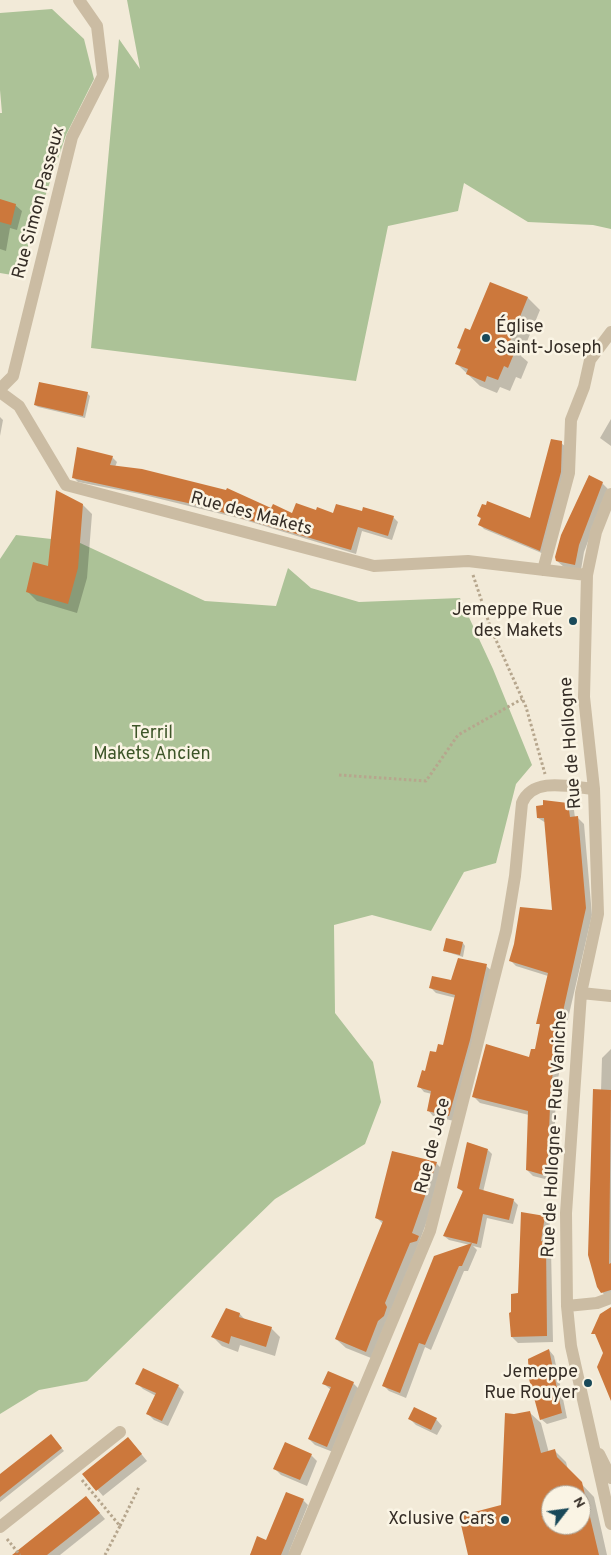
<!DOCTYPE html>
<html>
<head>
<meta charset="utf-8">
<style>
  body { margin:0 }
  #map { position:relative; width:611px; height:1555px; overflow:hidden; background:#f2ead8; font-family:Overpass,sans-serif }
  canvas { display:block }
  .north { position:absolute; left:541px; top:1485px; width:50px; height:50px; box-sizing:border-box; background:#faf4e4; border:1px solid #aba498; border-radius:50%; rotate:60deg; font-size:14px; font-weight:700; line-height:20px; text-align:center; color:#352d26 }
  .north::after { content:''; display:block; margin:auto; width:18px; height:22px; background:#194959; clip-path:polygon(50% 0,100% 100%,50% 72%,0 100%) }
</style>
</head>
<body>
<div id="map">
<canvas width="611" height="1555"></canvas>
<div class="north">N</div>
</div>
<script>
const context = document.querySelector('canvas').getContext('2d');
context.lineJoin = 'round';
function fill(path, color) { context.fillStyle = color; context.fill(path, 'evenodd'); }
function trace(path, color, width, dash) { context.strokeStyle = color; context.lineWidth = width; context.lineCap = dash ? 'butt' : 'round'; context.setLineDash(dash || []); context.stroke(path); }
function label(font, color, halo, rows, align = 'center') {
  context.font = font + ' Overpass,sans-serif'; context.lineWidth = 5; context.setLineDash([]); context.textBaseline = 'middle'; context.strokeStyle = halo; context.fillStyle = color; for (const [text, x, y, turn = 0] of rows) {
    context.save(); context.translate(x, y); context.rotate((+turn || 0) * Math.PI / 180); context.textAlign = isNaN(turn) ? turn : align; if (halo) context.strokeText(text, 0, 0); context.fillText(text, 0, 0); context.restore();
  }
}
const green = new Path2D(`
  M127 0H611V229L593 225 528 222 464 183 458 211 388 226 356 381 91 348 119 39 140 69Z
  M52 9 84 39 94 79 66 135 18 276 0 273V113H2L0 90V13Z
  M16 535 78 542 205 601 276 606 288 568 311 588 359 602 460 598 493 669 532 765 516 784 496 863 464 872 431 931 372 915 334 925 335 1013 373 1062 381 1102 365 1144 275 1199 87 1381 39 1390 0 1414V559Z`);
const shadow = new Path2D(`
  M15 205 22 211 17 230 10 228 6 251 0 249V211Z
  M491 283 528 298 540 310 521 356 528 362 521 379 516 377 510 391 500 387 497 393 480 386 456 363 461 351 458 348 471 332Z
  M87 393 90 396 85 418 38 407 35 405Z
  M0 417 3 420 0 436Z
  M611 419V446L600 438Z
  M561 443 566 447 565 476 544 554 484 529 480 525 482 520 478 516 486 506 530 519Z
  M112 457 117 462 115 467 293 514 334 515 363 512 393 517 398 522 392 540 362 531 356 554 238 518 140 494 78 482 73 477Z
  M602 483 608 489 584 552 581 570 564 567 557 561Z
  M83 505 92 514 87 578 77 613 37 601 28 592 49 568Z
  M568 804 574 810 575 818H578L584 824 592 915 567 1023 556 1092 553 1181 533 1176 527 1170 529 1115 480 1103 474 1097 530 1059 536 1051 541 1026 538 1023 548 976 516 966 510 960 553 911 546 823 538 818Z
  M463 943 465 946 463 957 444 951Z
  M486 966 492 971 454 1121 433 1116 428 1110 432 1094 424 1092 419 1086 437 1054 444 1047 456 998 436 993 431 988 452 982Z
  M611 1049V1299L609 1300 602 1292 601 1091 602 1058Z
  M488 1150 492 1154 483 1192 513 1200 518 1205 513 1224 487 1218 481 1248 473 1246 477 1250 468 1271H464L431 1350 425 1347 406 1398 389 1391 383 1385 470 1245 449 1240 444 1236 463 1192 458 1187Z
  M436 1163 445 1172 376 1360 346 1348 336 1339 383 1224 377 1218Z
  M544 1217 550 1223 547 1245 551 1249 553 1342 518 1343 512 1337 519 1294Z
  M227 1310 240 1314 246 1321 271 1328 280 1337 275 1356 240 1345 238 1352 222 1346 213 1337Z
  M549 1350 554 1356 567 1418 547 1424 541 1419Z
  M137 1383 178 1386 184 1392 168 1426 154 1420 148 1414 156 1396 143 1389Z
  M353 1383 359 1389 333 1452 315 1445 309 1439 331 1390 324 1384Z
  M529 1412 541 1423 549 1453 555 1451 566 1462 568 1470 594 1497 607 1555H469L502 1506 514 1416ZM551 1495H581V1525H551Z
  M410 1419H436L442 1426 437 1435 416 1425Z
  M54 1439 64 1451 0 1502V1476Z
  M134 1445 147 1461 103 1496 84 1474Z
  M311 1455 317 1461 307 1486 281 1475 275 1469Z
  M86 1497 105 1519 60 1555H24Z
  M303 1500 308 1505 289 1552 292 1555H250L258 1538 266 1542Z`);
const building = new Path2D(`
  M0 199 16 204 11 225 0 222Z
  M490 282 528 297 508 346 516 349 508 368 504 366 498 380 487 376 485 382 466 374 468 369 455 364 461 349 457 348 465 328 470 330Z
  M39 382 88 392 83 416 34 405Z
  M551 439 562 441 561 472 540 551 478 525 481 518 477 516 482 504 486 505 487 501 530 518Z
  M77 447 113 456 110 465 142 469 226 490 227 488 271 508 273 504 292 513 296 503 316 510 317 507 333 513 336 504 362 511 363 507 394 516 388 536 358 527 351 550 197 505 72 478Z
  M589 475 603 482 579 545 575 565 556 561 555 557 561 535Z
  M56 490 83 504 78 568 68 604 26 592 33 562 48 566Z
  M543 800 568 803 570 817 578 816 586 908 562 1016 551 1085 547 1176 526 1170 528 1111 472 1097 486 1044 529 1057 531 1049H535L540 1024H536L548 973 509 961 514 944 520 907 552 910 544 818H537L536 806 543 805Z
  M446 938 463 942 460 955 443 951Z
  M458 958 487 964 470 1040 449 1116 427 1111 431 1091 417 1087 422 1070 425 1071 430 1051 436 1052 438 1044 443 1045 455 995 429 988 432 976 451 980Z
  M593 1089 611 1090 609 1264 611 1263V1290L601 1293 597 1287 588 1255Z
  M467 1142 488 1149 479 1189 514 1199 509 1220 483 1214 477 1244 443 1236 463 1191 457 1188Z
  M392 1151 437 1162 412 1233 419 1236 417 1241 410 1243 385 1303 387 1307 384 1316 378 1321 366 1352 335 1339 383 1221 375 1218Z
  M521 1212 545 1216 541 1241 546 1242 547 1336 511 1337 509 1313 511 1312V1294L518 1293Z
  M472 1243 462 1266H459L425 1345 419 1343 400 1393 382 1386 434 1256Z
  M611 1307V1401L597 1367 603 1353 595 1334H591L600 1314Z
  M226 1308 240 1313 239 1317 272 1327 266 1347 231 1336 229 1344 211 1337Z
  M549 1349 562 1413 540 1420 529 1379 528 1359Z
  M143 1368 179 1385 162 1421 146 1414 156 1393 135 1384Z
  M328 1371 354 1382 327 1447 308 1439 331 1387 322 1384Z
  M414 1407 437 1418 431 1430 408 1419Z
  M530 1411 541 1453 555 1449 557 1457 582 1482 585 1495H551V1525H581V1500H586L599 1555H468L459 1516 501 1505 505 1413 514 1414Z
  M51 1434 62 1448 0 1497V1474Z
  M128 1437 142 1454 96 1491 82 1474Z
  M285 1442 312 1454 300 1480 273 1469Z
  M286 1492 304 1499 281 1555H250L257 1536 266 1540Z
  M86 1496 100 1513 66 1540 47 1555H12Z`);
const path = new Path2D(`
  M473 575 491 629 526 707 545 774
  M339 775 426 781 458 735 522 699
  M82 1480 120 1526 105 1555
  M120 1526 139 1487
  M7 1539 20 1555`);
const minor = new Path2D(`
  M0 389 13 376 72 137 103 76 97 26 79 0
  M0 392 19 406 66 485 374 566 468 561 587 575
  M611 494 596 532 587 575 584 697 594 789 598 914 581 993 566 1213 567 1306 571 1346 611 1524
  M543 570 569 473 571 420 584 387 590 360 611 332
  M581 993 611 996
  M567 1306 597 1303 611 1298
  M599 1454 611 1478
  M0 1527 120 1432
  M294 1555 430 1231 506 931 515 876 522 803C533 776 571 787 594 789`);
const markers = [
  [486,338,5,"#194959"],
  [573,621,5,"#194959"],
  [588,1383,5,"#194959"],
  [505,1520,5,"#194959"]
];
const streetNames = [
  ["Rue Simon Passeux",40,203,-75],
  ["Rue des Makets",251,515,15],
  ["Rue de Hollogne",572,743,-94],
  ["Rue de Hollogne - Rue Vaniche",556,1134,-87],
  ["Rue de Jace",434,1146,-76]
];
const poiNames = [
  ["Église",496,328,"left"],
  ["Saint-Joseph",496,349,"left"],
  ["Jemeppe Rue",563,611],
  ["des Makets",563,632],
  ["Jemeppe",578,1373],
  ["Rue Rouyer",578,1394],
  ["Xclusive Cars",495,1520]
];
const parkNames = [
  ["Terril",152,734],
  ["Makets Ancien",152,755]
];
fill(green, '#acc297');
fill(shadow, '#0003');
fill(building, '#cc783c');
trace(path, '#b6a68d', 3, [2.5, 2.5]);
trace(minor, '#cbbca3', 12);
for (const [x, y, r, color] of markers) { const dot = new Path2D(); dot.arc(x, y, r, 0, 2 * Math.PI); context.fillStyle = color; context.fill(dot); trace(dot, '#faf4e4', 2); }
label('18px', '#352d26', '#faf4e4', streetNames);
label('18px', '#352d26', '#faf4e4', poiNames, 'right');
label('18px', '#3d5528', '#faf4e4', parkNames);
</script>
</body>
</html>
